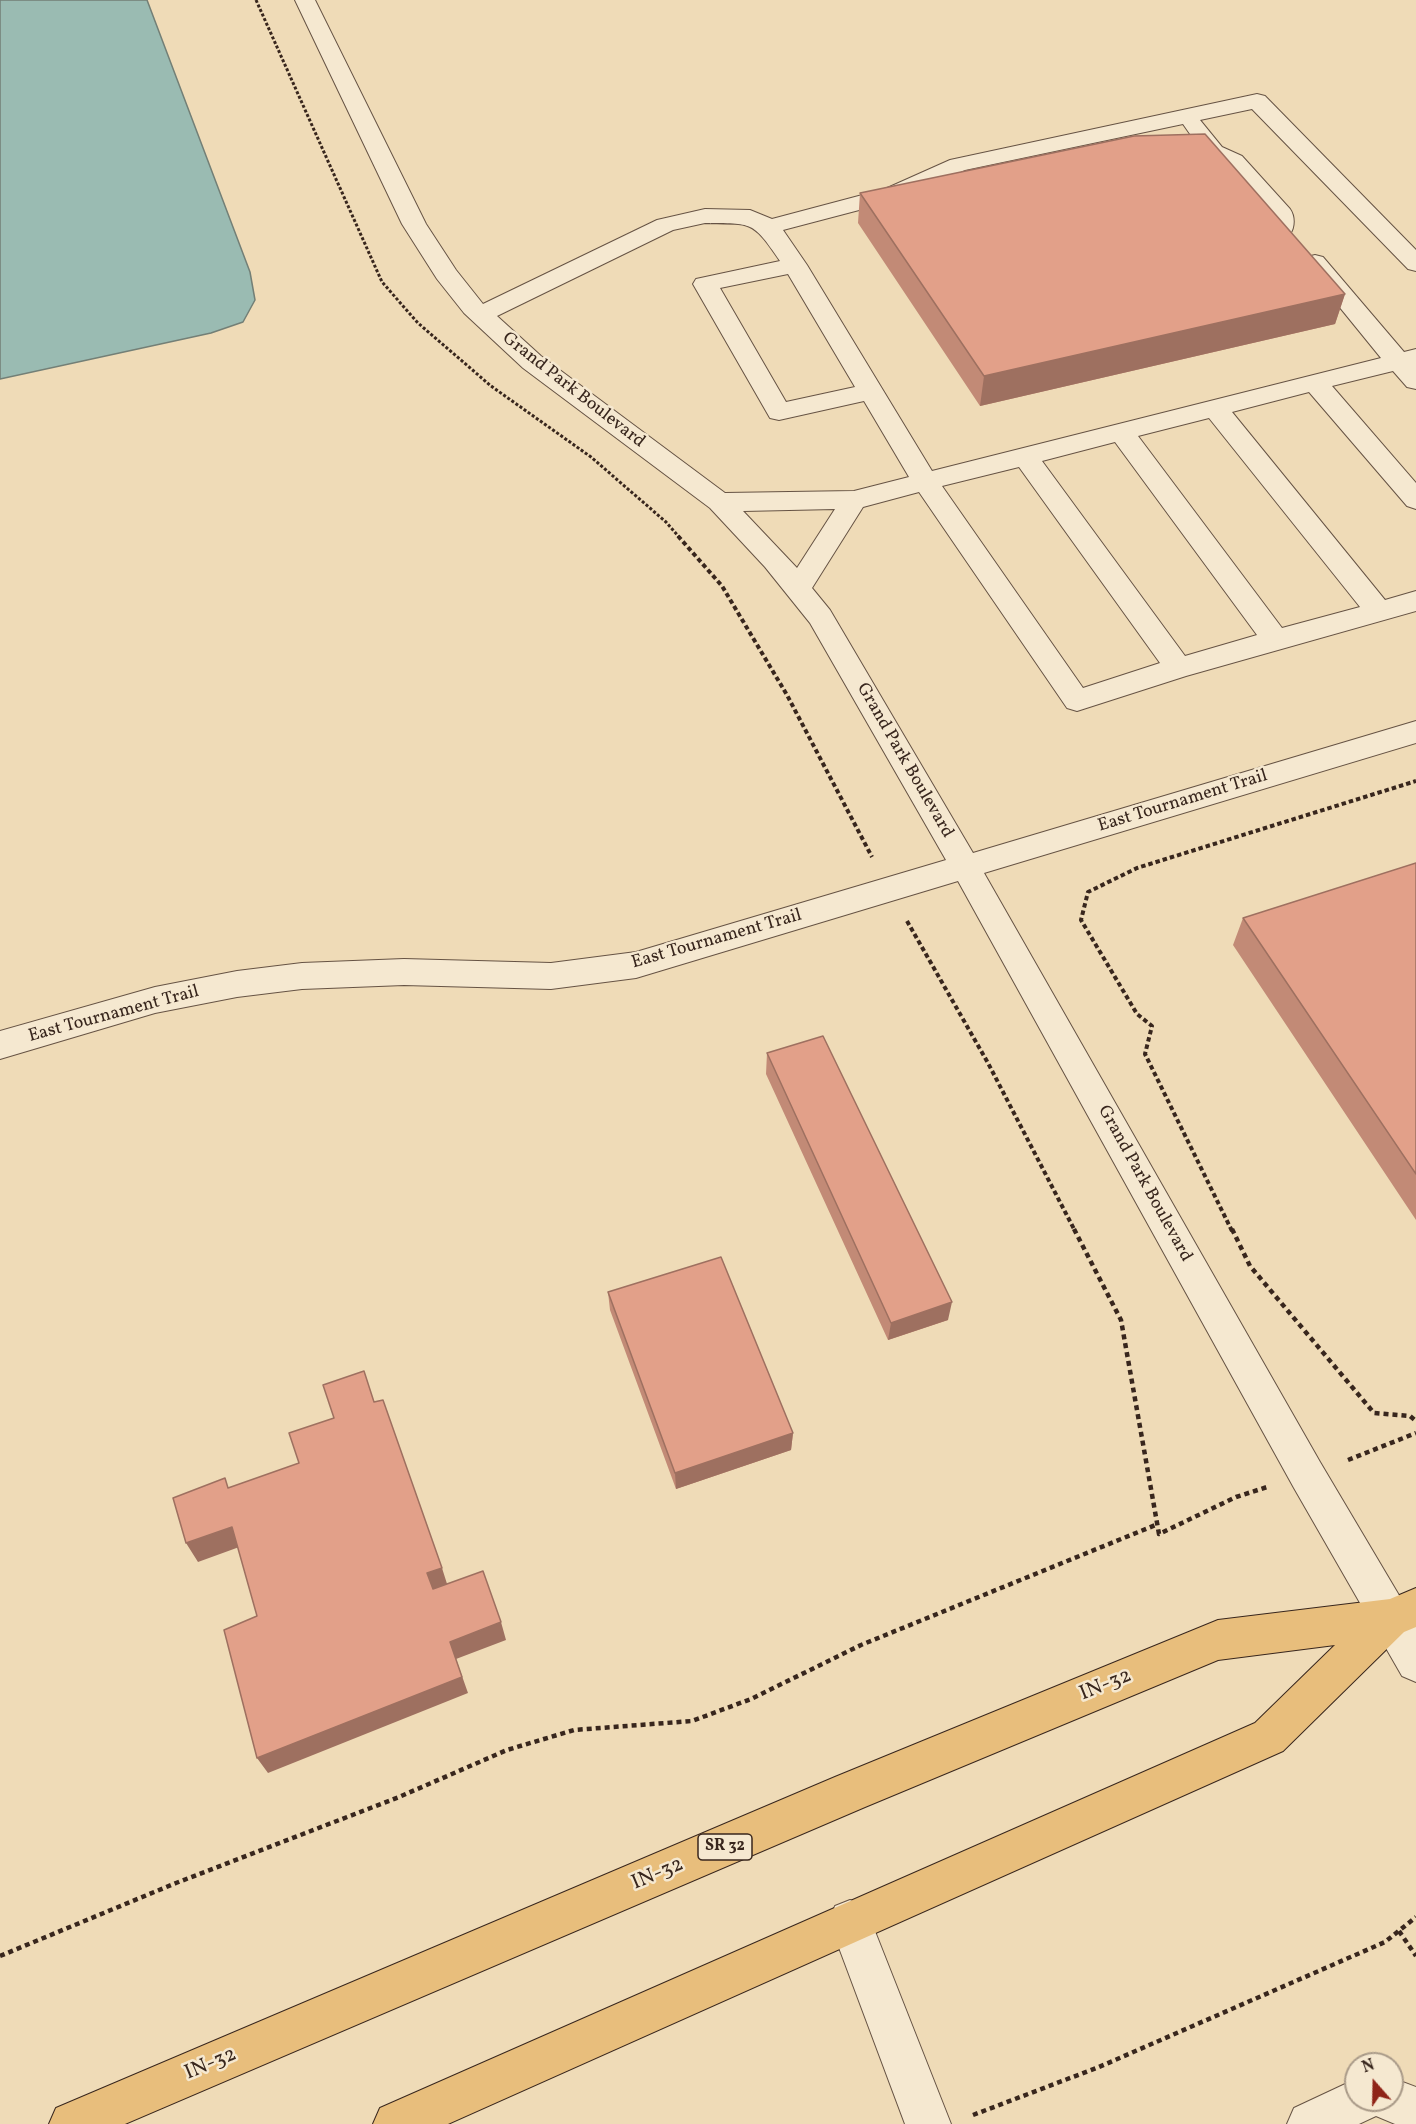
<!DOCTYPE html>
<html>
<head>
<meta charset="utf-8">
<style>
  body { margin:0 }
  #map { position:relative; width:1416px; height:2124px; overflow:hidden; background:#efdbb7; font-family:Vollkorn,serif }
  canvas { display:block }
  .north { position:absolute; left:1344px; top:2052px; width:60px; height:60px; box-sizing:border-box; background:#f5e8d0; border:2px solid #a99a88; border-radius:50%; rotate:340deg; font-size:16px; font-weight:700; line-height:24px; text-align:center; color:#38261d }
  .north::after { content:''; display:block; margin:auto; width:21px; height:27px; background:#8f2418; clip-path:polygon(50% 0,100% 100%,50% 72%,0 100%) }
</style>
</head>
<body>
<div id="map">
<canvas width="1416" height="2124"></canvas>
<div class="north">N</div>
</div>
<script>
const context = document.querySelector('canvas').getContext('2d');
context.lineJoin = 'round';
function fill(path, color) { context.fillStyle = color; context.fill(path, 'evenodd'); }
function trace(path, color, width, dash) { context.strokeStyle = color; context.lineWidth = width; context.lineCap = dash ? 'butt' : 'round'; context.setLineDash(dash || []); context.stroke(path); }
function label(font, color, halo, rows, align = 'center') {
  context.font = font + ' Vollkorn,serif'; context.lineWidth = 5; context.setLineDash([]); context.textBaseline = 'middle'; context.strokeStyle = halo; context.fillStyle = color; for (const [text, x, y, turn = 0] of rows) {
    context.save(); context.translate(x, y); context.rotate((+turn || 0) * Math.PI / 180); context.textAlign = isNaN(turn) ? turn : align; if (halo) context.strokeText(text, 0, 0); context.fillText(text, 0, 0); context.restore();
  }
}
const water = new Path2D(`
  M0 0H147L250 272 255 300 243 322 211 333 0 379Z`);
const pathFar2 = new Path2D(`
  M256 0 382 282 418 323 491 386 591 457 666 522 680 538`);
const pathFar1 = new Path2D(`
  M678 536 722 586 787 695 872 857
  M907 921 988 1063 1075 1231
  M1232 1231 1145 1054 1152 1026 1137 1014 1081 920 1088 892 1137 868 1416 781`);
const path = new Path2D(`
  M1074 1229 1121 1320 1159 1534 1236 1497 1267 1487
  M1232 1229 1250 1266 1374 1413 1410 1416 1416 1421
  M1348 1460 1416 1433
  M1399 1931 1416 1956
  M0 1956 176 1883 399 1797 507 1750 574 1730 692 1721 751 1699 861 1645 1158 1524
  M973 2115 1099 2067 1385 1942 1416 1917`);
const minor = new Path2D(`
  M295 0H315L426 224 456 270 483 304 657 220 705 209 750 210 772 219 885 189 950 160 1257 94 1265 96 1416 250V271L1408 269 1252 109 1200 120 1222 147 1242 156 1290 209C1295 216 1295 227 1290 234L1282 236 1274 234 1270 229V215L1226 166 1206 157 1183 124 965 170 901 199 783 230 807 265 932 471 1381 358 1307 267 1303 262 1307 257 1315 255 1323 257 1404 352 1416 349V389L1407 387 1393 371 1332 386 1416 483V509L1407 506 1309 392 1232 412 1385 600 1416 591V611L1186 676 1077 711 1067 708 919 492 863 507 812 588 830 610 973 853 1416 721V743L984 873 1320 1462 1416 1624V1682L1402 1676 1294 1488 958 881 636 978 551 989 404 985 302 989 237 997 155 1013 0 1059V1031L155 987 237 971 302 963 404 959 551 963 636 952 946 860 810 623 765 567 710 508 523 368 464 313 437 279 402 224ZM705 223C753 224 752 220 780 261L696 279 693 284 770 418 779 420 864 401 909 477 854 491 725 493 541 356 497 316 673 230ZM788 274 855 387 786 402 720 288ZM1209 418 1360 607 1282 628 1138 436ZM1115 442 1257 635 1185 656 1042 461ZM1019 467 1160 663 1083 688 942 486ZM835 509 797 568 743 511Z
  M850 1900 865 1906 951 2124H905L829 1921 835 1906Z
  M1392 2078 1416 2087V2124H1395L1376 2116 1359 2124H1287L1294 2108 1356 2079V2100H1392Z`);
const major = new Path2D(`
  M1416 1588V1627L1404 1632 1283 1751 448 2124H373L380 2108 1255 1723 1335 1645 1218 1660 865 1807 125 2124H49L56 2108 835 1777 1218 1620 1390 1599Z`);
const wall = new Path2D(`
  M860 193 1345 294 1335 324 980 406 858 223Z
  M1416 863V1220L1233 945 1243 918Z
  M767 1053 948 1320 888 1340 766 1074Z
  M608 1292 793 1433 791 1450 676 1489 610 1310Z`);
const shadedWall = new Path2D(`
  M1345 294 1335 324 980 406 984 376Z
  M952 1302 948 1320 888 1340 891 1323Z
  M793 1433 791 1450 676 1489 675 1473Z
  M232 1527 242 1546 198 1562 186 1543Z
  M442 1568 448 1587 433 1592 427 1573Z
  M501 1622 506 1640 456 1659 468 1693 268 1773 257 1758 450 1642Z`);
const building = new Path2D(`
  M1205 134 1345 294 984 376 860 193 1134 136Z
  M1416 863V1174L1243 918Z
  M823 1036 952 1302 891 1323 767 1053Z
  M721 1257 793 1433 675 1473 608 1292Z
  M364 1371 374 1402 383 1400 442 1568 427 1573 433 1589 483 1571 501 1622 450 1642 462 1677 257 1758 224 1630 257 1616 232 1527 186 1543 173 1498 225 1478 228 1488 299 1463 289 1433 334 1418 323 1385Z`);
const shields = [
  [725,1847,54]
];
const shieldNames = [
  ["SR 32",725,1847]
];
const streetNames = [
  ["Grand Park Boulevard",573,391,38],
  ["Grand Park Boulevard",904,761,60],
  ["East Tournament Trail",1183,802,-17],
  ["East Tournament Trail",717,940,-16],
  ["East Tournament Trail",114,1015,-15],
  ["Grand Park Boulevard",1144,1184,61]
];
const nearStreetnames = [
  ["IN-32",1106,1686,-22],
  ["IN-32",658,1875,-23],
  ["IN-32",211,2065,-23]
];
fill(water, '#9abbb2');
trace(water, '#737f76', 1.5);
trace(minor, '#665344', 2);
trace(major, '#38261d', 2);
trace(pathFar2, '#38261d', 3, [3, 2]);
trace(pathFar1, '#38261d', 4, [4.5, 3]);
trace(path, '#38261d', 4.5, [5, 4]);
fill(minor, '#f5e8d0');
fill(major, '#e8be7c');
fill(wall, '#c28a76');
fill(shadedWall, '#9e7060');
fill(building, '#e2a089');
trace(building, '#9e7060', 1.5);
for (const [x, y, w] of shields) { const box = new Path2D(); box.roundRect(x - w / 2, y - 13, w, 26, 4.5); context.fillStyle = '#f5e8d0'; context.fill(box); trace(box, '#38261d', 1.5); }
label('bold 16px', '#38261d', null, shieldNames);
label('18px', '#38261d', '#f5e8d0', streetNames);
label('21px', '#38261d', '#f5e8d0', nearStreetnames);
</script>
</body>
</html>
